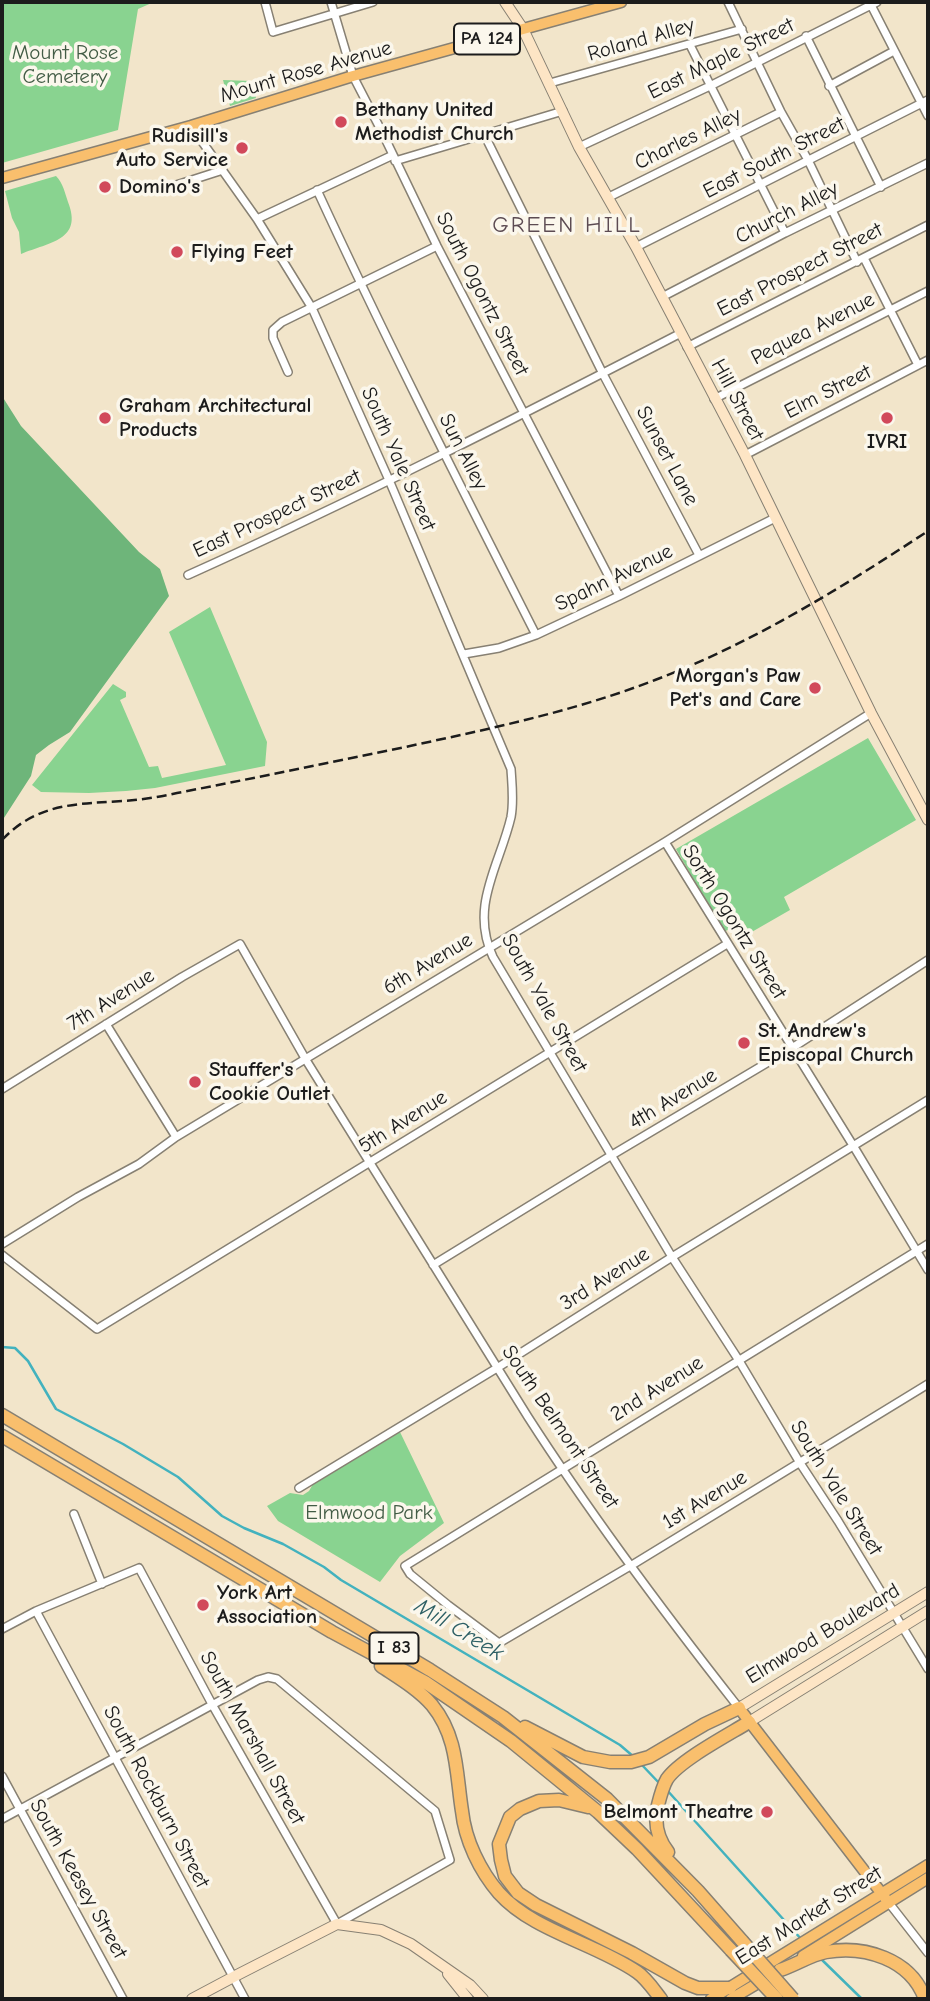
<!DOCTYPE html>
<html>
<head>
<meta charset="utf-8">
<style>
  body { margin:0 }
  #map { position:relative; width:930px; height:2001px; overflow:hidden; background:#f2e5ca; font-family:"Comic Neue",sans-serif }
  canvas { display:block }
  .frame { position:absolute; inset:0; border:4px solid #1c1c1c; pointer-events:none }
</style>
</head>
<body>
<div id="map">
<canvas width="930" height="2001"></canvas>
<div class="frame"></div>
</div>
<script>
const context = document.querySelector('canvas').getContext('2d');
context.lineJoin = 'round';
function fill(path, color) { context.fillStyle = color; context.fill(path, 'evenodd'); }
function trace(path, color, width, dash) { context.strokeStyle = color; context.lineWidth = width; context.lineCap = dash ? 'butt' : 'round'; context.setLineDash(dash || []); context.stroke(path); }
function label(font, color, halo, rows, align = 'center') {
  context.font = font + ' "Comic Neue",sans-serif'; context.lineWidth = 7; context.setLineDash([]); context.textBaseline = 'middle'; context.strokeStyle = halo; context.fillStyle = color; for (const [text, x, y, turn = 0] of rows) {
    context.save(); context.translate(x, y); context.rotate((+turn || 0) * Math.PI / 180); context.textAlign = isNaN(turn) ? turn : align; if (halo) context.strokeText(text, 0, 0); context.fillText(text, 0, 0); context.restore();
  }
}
const green = new Path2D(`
  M2 2H154L138 9 118 130 2 163Z
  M223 80 251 81 256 98 230 106Z
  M56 176C63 183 65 193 68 202 83 240 50 242 21 254L19 232 12 218 5 191Z
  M210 607 267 742 265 766 155 788 126 791 89 793 41 792 32 785 113 684 126 692V697L120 700 149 767 158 766 162 778 226 765 169 632Z
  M868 738 916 820 784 897 790 910 750 933 743 921 724 932 676 849Z
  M400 1432 444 1523 400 1556 380 1582 278 1521 267 1506 290 1493 303 1495 309 1491 313 1484Z`);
const forest = new Path2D(`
  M2 396 21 426 139 552 160 569 169 596 70 732 49 745 36 755 31 776 2 821Z`);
const stream = new Path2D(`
  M2 1347 15 1348 28 1361 56 1409 123 1444 178 1477 222 1516 244 1528 283 1544 324 1567 341 1580 620 1745 634 1757
  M641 1764 661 1785
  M666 1789 802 1940
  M819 1957 862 1999`);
const street = new Path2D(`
  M265 2 273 32 373 2
  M331 2 353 76 382 132 437 246 619 596
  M728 2 781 112 808 160 857 262
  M871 5 928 116
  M806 36 881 187
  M690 45 785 233
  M550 83 742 29
  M829 86 894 51
  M191 126 257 219 312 308 389 480 511 769C512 785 514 801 511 817 500 865 469 906 493 957L672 1257 738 1359 800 1463 838 1521 928 1669
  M484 134 603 374 699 555
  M579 147 710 86 877 2
  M395 161 563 111
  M170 187 223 170
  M317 190C386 340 461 487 536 635
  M609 197 781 112
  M257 219 393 155
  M636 247 928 100
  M864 258 918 365
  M662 297 785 233 928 163
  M687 347 928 225
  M288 372 273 338V330L282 322 437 246
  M714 399 928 291
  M745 455 928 360
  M188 575C355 500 518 417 681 333
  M464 654 499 648 536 635 619 596 775 518
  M665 842 854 1147 928 1270
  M106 1024 176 1137
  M2 1089 182 977 240 944 306 1060 528 1417C593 1518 665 1614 739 1708
  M2 1244 78 1197 139 1164 176 1137 665 842 871 713
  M928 1244 405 1566 410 1574 448 1605 499 1643 632 1565 928 1384
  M2 1255 97 1329 727 944
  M433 1265 612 1155 792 1048 928 960
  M299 1488 497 1368 672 1257 928 1100
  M74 1514 102 1584
  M36 1611 245 1999
  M2 1629 36 1611 139 1568 213 1706 337 1924 450 1860 435 1811 277 1679 268 1677 258 1680 2 1819
  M2 1776 123 1999
  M889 1903 928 1953`);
const secondary = new Path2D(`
  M505 2 523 29 579 147 636 247 745 455 871 713 928 820
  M739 1708 928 1592
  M749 1722 928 1611
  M448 1974 468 1999
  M192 1999 239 1974 337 1924 381 1930 411 1944 470 1985 483 1999`);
const primary = new Path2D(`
  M2 178 191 126 353 76 621 2
  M739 1708 889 1903
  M803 1956 928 1878
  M711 1999 928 1865
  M731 1999 765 1979`);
const highway = new Path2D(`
  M2 1415 430 1670 503 1717 607 1799 698 1891 742 1941
  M2 1436 332 1632 425 1682 511 1741 598 1812 637 1849 731 1950
  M381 1666C399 1678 418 1689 432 1705 458 1737 456 1773 462 1811 465 1840 480 1871 499 1893 533 1931 595 1943 637 1972 646 1978 654 1990 661 1999
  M525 1727 583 1757 610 1762H631L649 1757 705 1724 739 1708
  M588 1807 559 1800 539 1801 520 1809 510 1817 499 1844 501 1860 505 1876 518 1893 536 1905 632 1953 685 1983 698 1988H730
  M668 1852C657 1838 654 1822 658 1805 660 1797 663 1786 667 1779 680 1760 728 1735 749 1722
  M780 1970C796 1965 810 1955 826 1952 864 1945 911 1959 925 1999`);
const rail = new Path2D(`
  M2 840C37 803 76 804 123 801 141 800 159 797 177 793 255 778 332 762 410 746 493 728 575 711 655 680 753 643 841 588 928 531`);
const highwayBridge = new Path2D(`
  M742 1941 793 1999
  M731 1950 777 1999`);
const markers = [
  [341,122,7,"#d1495b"],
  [242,148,7,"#d1495b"],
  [105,187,7,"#d1495b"],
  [177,252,7,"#d1495b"],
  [105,418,7,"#d1495b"],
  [887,418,7,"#d1495b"],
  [815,688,7,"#d1495b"],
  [744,1043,7,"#d1495b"],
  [195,1082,7,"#d1495b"],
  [203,1605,7,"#d1495b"],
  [767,1812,7,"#d1495b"]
];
const shields = [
  [487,39,66],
  [394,1648,49]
];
const shieldNames = [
  ["PA 124",487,39],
  ["I 83",394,1648]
];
const streetNames = [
  ["Roland Alley",641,40,-16],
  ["East Maple Street",721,59,-26],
  ["Mount Rose Avenue",306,72,-16],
  ["Charles Alley",688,139,-26],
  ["East South Street",774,158,-27],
  ["Church Alley",787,213,-27],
  ["East Prospect Street",800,270,-27],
  ["South Ogontz Street",482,294,63],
  ["Pequea Avenue",813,329,-27],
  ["Elm Street",828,392,-27],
  ["Hill Street",737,400,62],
  ["Sun Alley",463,452,63],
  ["Sunset Lane",667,456,62],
  ["South Yale Street",398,459,66],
  ["East Prospect Street",277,514,-25],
  ["Spahn Avenue",614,578,-26],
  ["Sorth Ogontz Street",734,922,58],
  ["6th Avenue",428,964,-31],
  ["7th Avenue",111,1000,-32],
  ["South Yale Street",544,1003,61],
  ["4th Avenue",673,1099,-31],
  ["5th Avenue",403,1122,-32],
  ["3rd Avenue",605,1279,-32],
  ["2nd Avenue",657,1389,-32],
  ["South Belmont Street",560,1427,56],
  ["South Yale Street",836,1488,58],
  ["1st Avenue",705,1500,-31],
  ["Elmwood Boulevard",823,1634,-31],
  ["South Marshall Street",252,1738,61],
  ["South Rockburn Street",156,1797,62],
  ["South Keesey Street",78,1879,61],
  ["East Market Street",809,1916,-32]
];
const parkNames = [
  ["Mount Rose",65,53],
  ["Cemetery",65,77],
  ["Elmwood Park",369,1513]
];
const poiNames = [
  ["Bethany United",355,110],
  ["Methodist Church",355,134],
  ["Rudisill's",228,136,"right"],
  ["Auto Service",228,160,"right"],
  ["Domino's",119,187],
  ["Flying Feet",191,252],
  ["Graham Architectural",119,406],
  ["Products",119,430],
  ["IVRI",887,442,"center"],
  ["Morgan's Paw",801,676,"right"],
  ["Pet's and Care",801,700,"right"],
  ["St. Andrew's",758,1031],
  ["Episcopal Church",758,1055],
  ["Stauffer's",209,1070],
  ["Cookie Outlet",209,1094],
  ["York Art",217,1593],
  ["Association",217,1617],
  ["Belmont Theatre",753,1812,"right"]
];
const neighbourhoodNames = [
  ["GREEN HILL",567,225]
];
const waterNames = [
  ["Mill Creek",459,1630,31]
];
fill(green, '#89d390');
fill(forest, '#6eb57a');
trace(stream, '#43b2be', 2.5);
trace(street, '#878073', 10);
trace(secondary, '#878073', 12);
trace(primary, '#878073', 13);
trace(highway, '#878073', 15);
trace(street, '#fff', 7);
trace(secondary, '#fde5c5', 10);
trace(primary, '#f9bf6d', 10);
trace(highway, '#f9bf6d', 12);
trace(rail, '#1c1c1c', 2.5, [10, 5]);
trace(highwayBridge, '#878073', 15, []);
trace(highwayBridge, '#f9bf6d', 12);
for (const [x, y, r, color] of markers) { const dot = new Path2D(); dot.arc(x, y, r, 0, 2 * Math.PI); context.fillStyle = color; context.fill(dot); trace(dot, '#fbf7ec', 2.5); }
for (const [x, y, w] of shields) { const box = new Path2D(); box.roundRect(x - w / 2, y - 15.5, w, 31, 5); context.fillStyle = '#fbf7ec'; context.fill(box); trace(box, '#1c1c1c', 2); }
label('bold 19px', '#1c1c1c', null, shieldNames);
label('21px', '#1c1c1c', '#fbf7ec', streetNames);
label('21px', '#425c45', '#fbf7ec', parkNames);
label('bold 21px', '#1c1c1c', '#fbf7ec', poiNames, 'left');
context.letterSpacing = '2px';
label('23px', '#5c4b52', '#fbf7ec', neighbourhoodNames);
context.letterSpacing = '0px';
label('italic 23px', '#2e6065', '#fbf7ec', waterNames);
</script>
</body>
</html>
